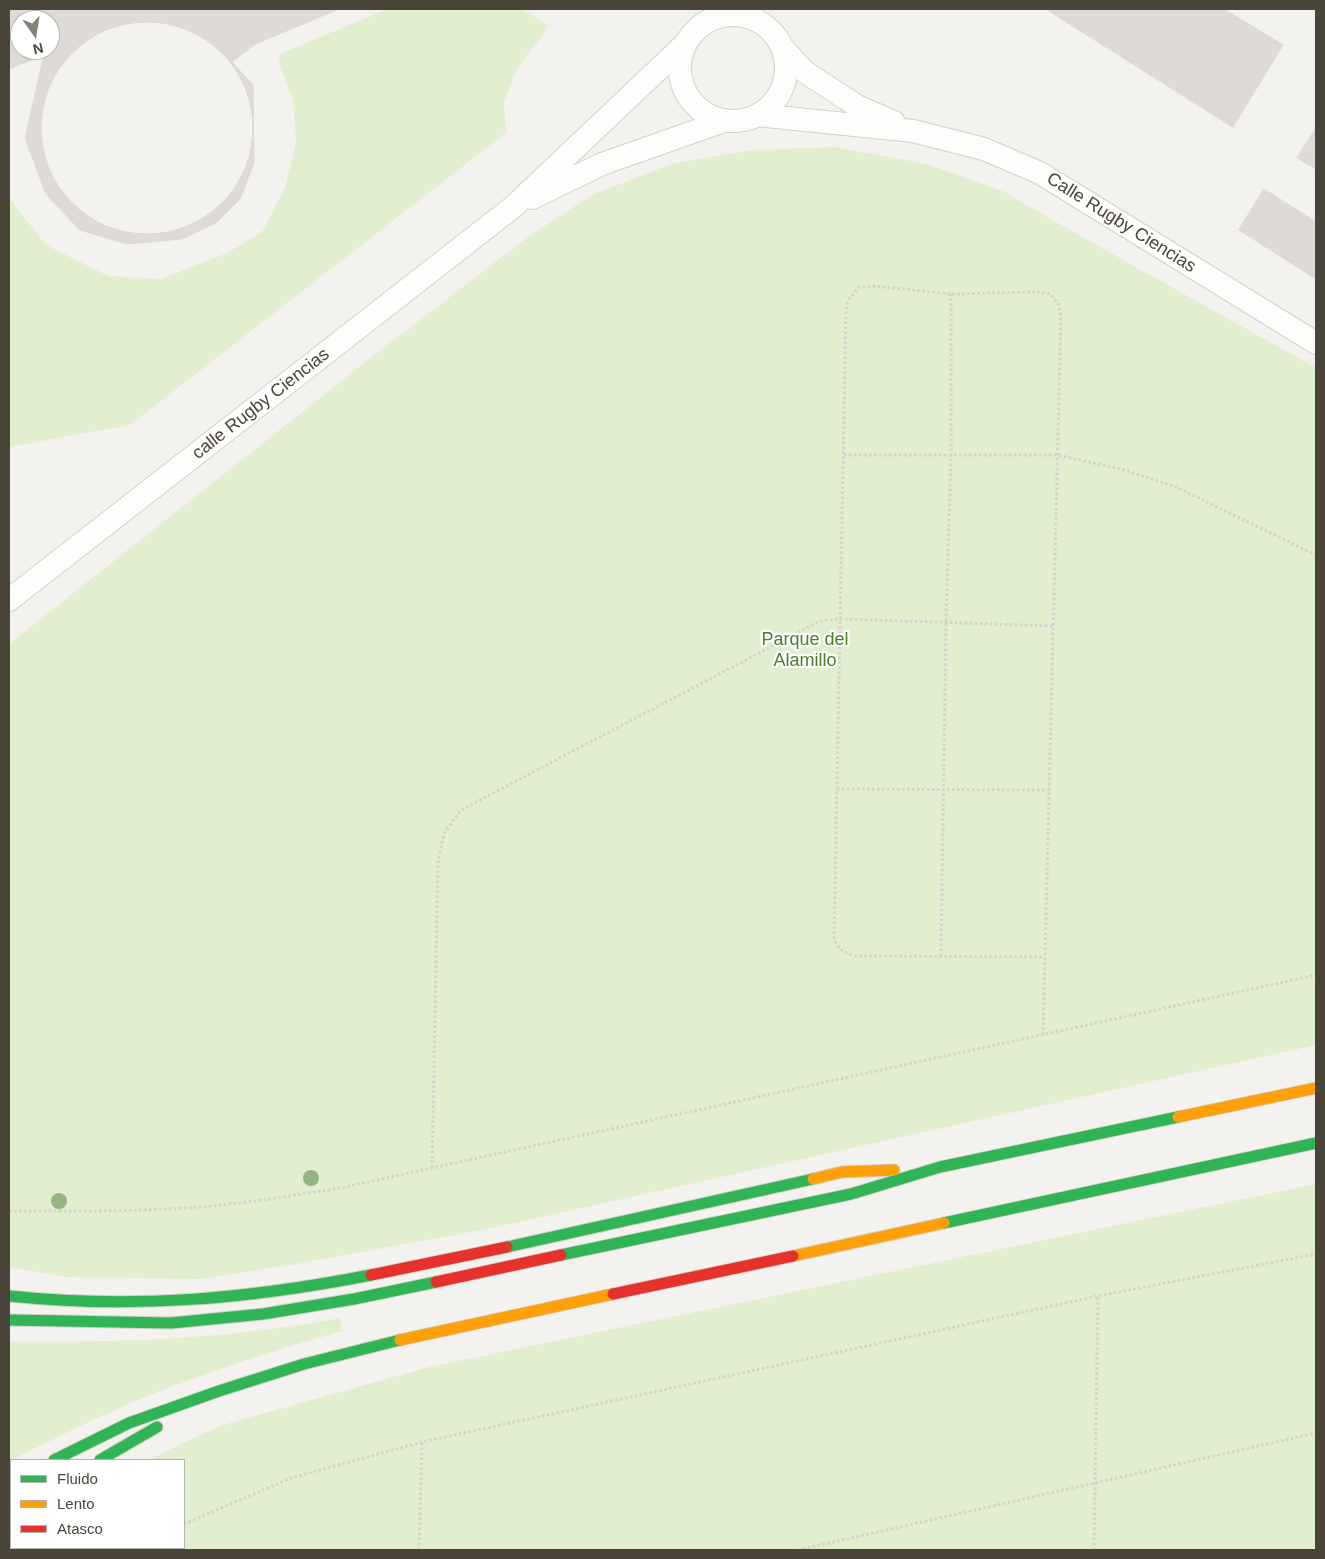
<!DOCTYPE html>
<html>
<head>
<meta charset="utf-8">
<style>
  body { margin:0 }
  #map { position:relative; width:1325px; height:1559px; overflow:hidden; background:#f4f2ee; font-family:Helvetica,sans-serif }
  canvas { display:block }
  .frame { position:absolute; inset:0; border:10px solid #4b4439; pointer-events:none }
  .legend { position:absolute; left:10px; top:1459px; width:175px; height:90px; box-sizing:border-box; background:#fff; border:1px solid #b7b4b0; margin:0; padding:6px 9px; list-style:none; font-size:15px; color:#4b4439 }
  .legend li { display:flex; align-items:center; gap:10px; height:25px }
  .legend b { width:25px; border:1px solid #b7b4b0 }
  .north { position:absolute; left:10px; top:10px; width:50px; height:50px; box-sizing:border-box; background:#fff; border:1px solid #b7b4b0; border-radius:50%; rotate:167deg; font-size:14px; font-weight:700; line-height:20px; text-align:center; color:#4b4439 }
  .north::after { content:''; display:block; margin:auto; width:18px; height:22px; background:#868178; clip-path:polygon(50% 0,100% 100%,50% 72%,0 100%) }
</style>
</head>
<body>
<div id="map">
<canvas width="1325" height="1559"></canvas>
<div class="frame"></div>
<ul class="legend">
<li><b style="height:6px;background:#30b455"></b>Fluido</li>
<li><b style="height:6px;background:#ff9f0a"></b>Lento</li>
<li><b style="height:6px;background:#e5322d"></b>Atasco</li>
</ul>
<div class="north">N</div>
</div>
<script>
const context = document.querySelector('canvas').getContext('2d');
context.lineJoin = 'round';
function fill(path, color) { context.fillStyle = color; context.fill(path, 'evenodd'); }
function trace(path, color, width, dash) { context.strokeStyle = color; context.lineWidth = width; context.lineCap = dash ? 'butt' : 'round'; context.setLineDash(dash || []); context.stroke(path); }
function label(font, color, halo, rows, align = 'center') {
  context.font = font + ' Helvetica,sans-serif'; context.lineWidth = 4.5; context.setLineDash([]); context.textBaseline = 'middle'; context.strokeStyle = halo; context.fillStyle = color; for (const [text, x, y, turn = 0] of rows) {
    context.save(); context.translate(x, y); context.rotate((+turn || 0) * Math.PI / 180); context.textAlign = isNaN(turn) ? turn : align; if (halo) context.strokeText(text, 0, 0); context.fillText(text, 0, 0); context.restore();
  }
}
const green = new Path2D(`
  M388 9H522L549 26 515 72 504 102 506 133 130 425 9 447V194V198L46 245 108 276 161 279 227 253 262 232 285 188 296 142 293 100 280 67 279 54Z
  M834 147 927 164 1005 192 1061 225 1316 368V1045L487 1229 291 1265 201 1279 65 1277 9 1267V644L378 352 528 237 592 195 671 164 752 150Z
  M1316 1184V1550H9L13 1548H184V1460H148L219 1426 429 1367Z
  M340 1318 343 1331C245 1358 149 1391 58 1437 47 1443 16 1456 9 1463V1342C74 1341 139 1342 204 1336 249 1333 295 1326 340 1318Z`);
const building = new Path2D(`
  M9 9H339L255 44 232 62 253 85 254 163 240 199 216 223 182 239 127 244 80 230 46 194 25 138 44 55 9 69ZM20 20H50V50H20Z
  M1046 9H1224L1283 45 1233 127Z
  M41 128a106 106 0 1 1 212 0a106 106 0 1 1-212 0Z
  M1316 128V169L1297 158Z
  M1264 189 1316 222V279L1239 230Z`);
const path = new Path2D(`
  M844 455H1057L1125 470 1176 487 1316 555
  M837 789 1049 790
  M941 956 946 622 951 456V294
  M1043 1035 1061 315 1058 303 1050 294 1035 292 951 294 872 286 859 287 848 300 846 310 834 938C838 949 843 952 854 956L1044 957
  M432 1168 438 862 444 833 461 810 820 621 840 619 1053 626
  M9 1211C72 1211 135 1212 199 1207 248 1203 297 1195 345 1187L1316 975
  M184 1524 291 1478 422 1442 1098 1296 1316 1254
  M130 1550 135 1548
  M419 1550 422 1442
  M798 1550 1316 1433
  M1094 1550 1098 1296`);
const street = new Path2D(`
  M680 68a53 53 0 1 1 106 0a53 53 0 1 1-106 0Z
  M781 46 805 72 857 106 894 122
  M757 115 913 131 984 149 1040 173 1316 343
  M532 198 602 164 724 121
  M9 600 513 207 684 45`);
const fast = new Path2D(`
  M944 1223 1316 1143
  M507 1247 813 1179
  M561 1255 851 1194 940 1167 1178 1117
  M9 1296C134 1309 248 1299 371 1275
  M9 1320 171 1323 263 1314 354 1299 436 1282
  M54 1460 129 1423 219 1391 304 1364 400 1340
  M100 1460 157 1427
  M9 1483 11 1481
  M9 1516 11 1514`);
const slow = new Path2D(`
  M1178 1117 1316 1088
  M813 1179 842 1172 894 1170
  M793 1256 944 1223
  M400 1340 613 1294`);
const jam = new Path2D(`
  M371 1275 507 1247
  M436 1282 561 1255
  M613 1294 793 1256`);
const trees = [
  [311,1178],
  [59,1201]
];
const streetNames = [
  ["Calle Rugby Ciencias",1121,223,32],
  ["calle Rugby Ciencias",261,404,-38]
];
const parkNames = [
  ["Parque del",805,640],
  ["Alamillo",805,661]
];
fill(green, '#e1eecf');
fill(building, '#dedbd6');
trace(building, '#dcd9d4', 1);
trace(street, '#d2d0cb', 24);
trace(fast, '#d3cfc5', 13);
trace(slow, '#d3cfc5', 13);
trace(jam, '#d3cfc5', 13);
trace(path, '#d3d2cc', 3, [2.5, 2.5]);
trace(street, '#fdfdfc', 22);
trace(fast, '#30b455', 11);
trace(slow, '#ff9f0a', 11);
trace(jam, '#e5322d', 11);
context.fillStyle = '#96b382';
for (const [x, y] of trees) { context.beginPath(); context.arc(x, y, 8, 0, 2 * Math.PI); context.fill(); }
label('18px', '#4b4439', '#fff', streetNames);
label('18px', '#4a7f2a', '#fff', parkNames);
</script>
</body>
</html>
